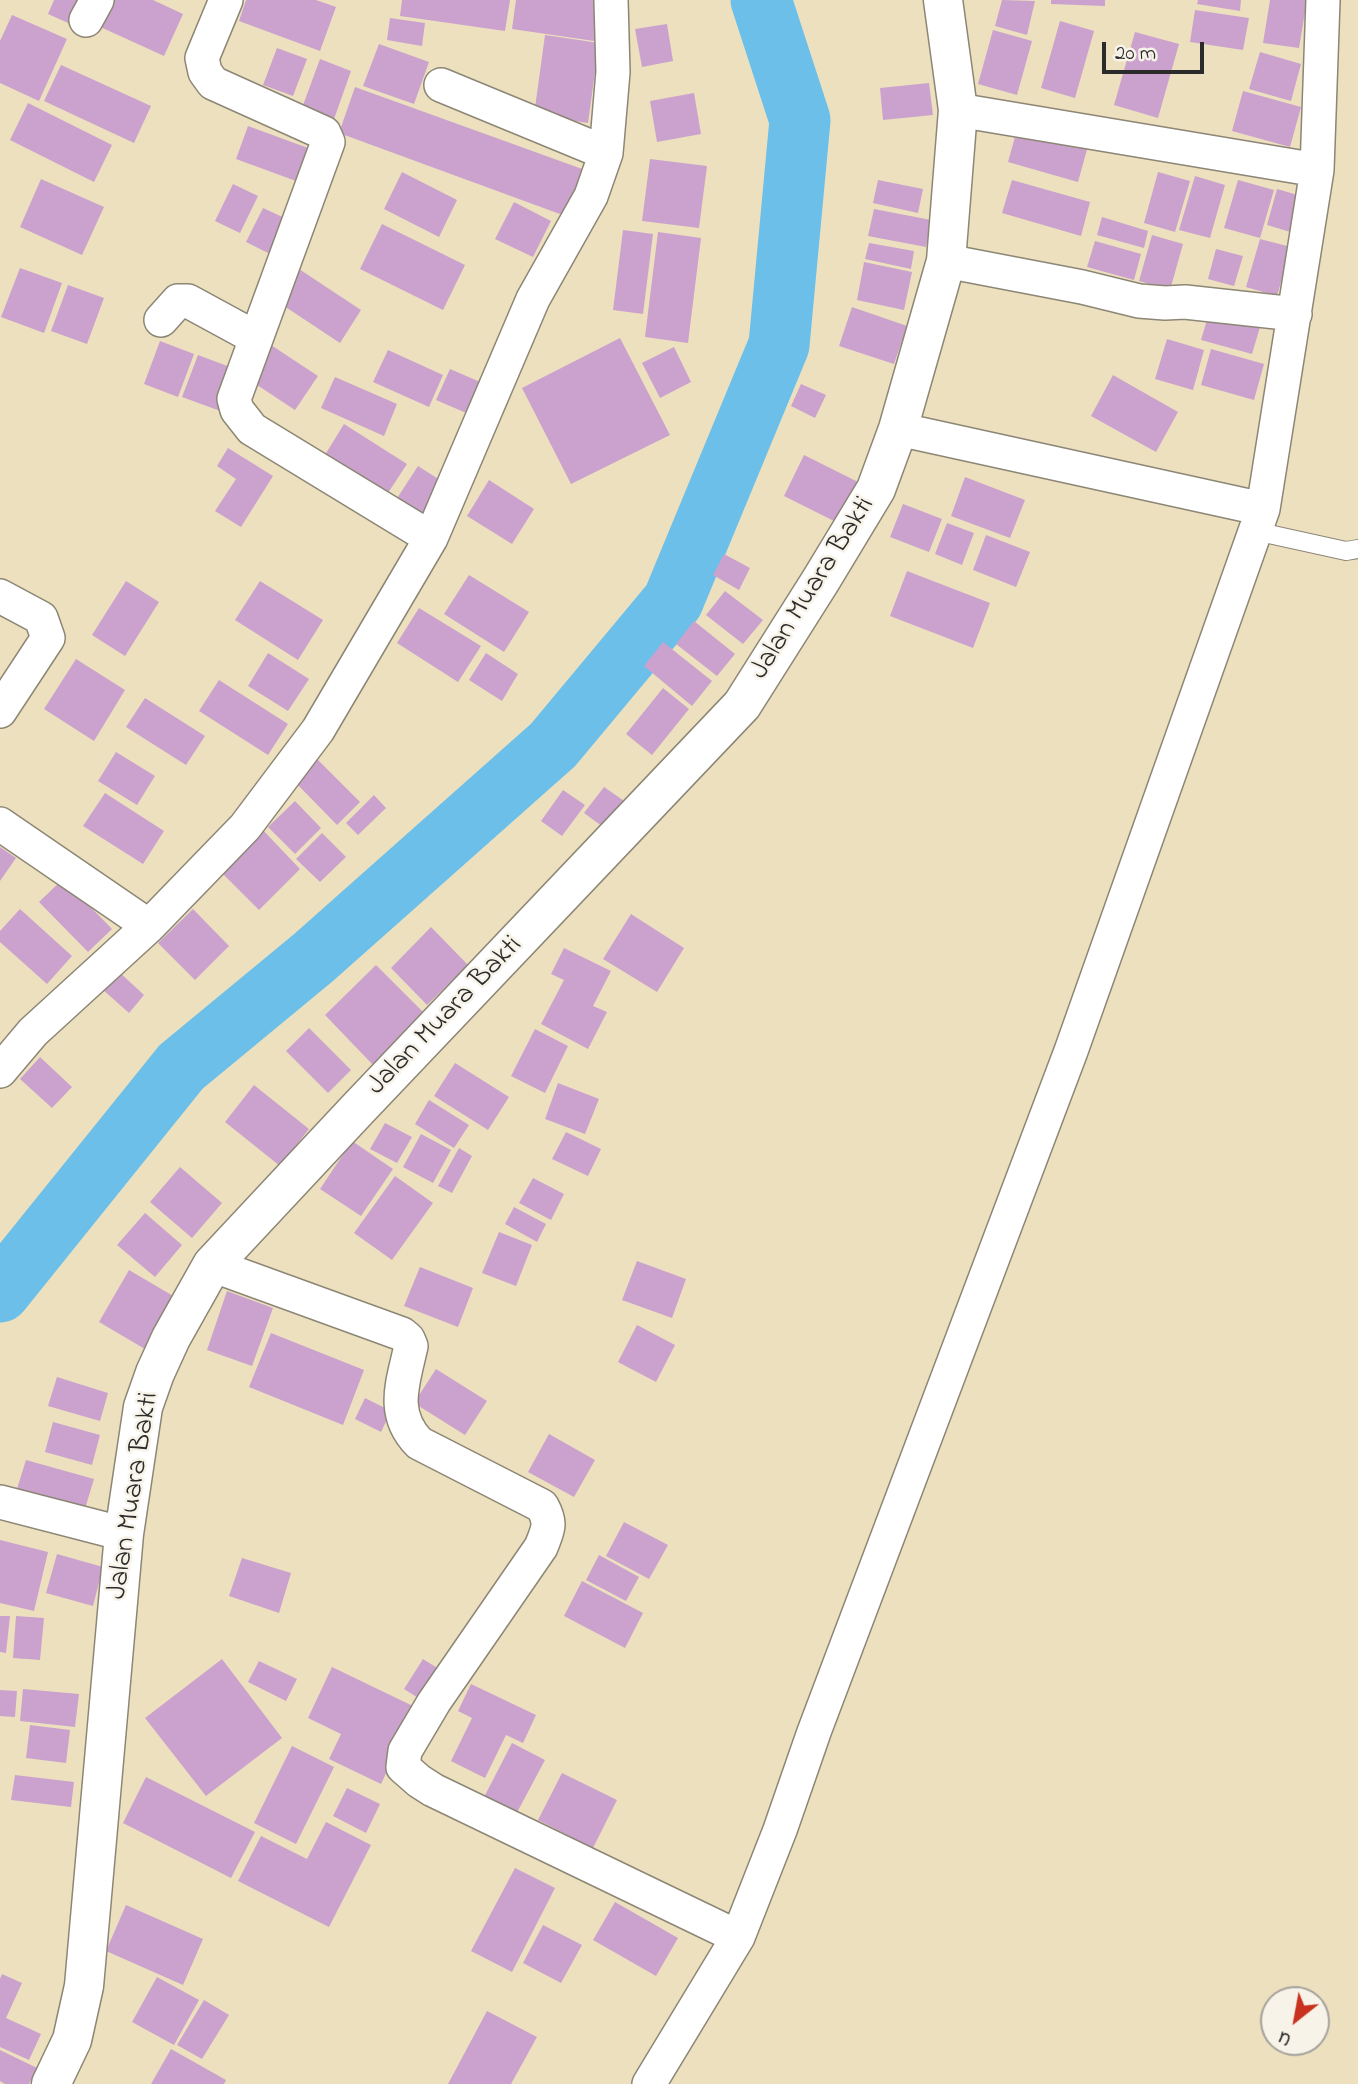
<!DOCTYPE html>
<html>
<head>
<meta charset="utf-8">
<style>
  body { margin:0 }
  #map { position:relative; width:1358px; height:2084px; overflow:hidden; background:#ede0bf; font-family:"Indie Flower",sans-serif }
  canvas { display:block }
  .north { position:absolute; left:1260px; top:1986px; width:70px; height:70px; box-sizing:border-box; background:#f7f3e8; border:2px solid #a5a39c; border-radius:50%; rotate:211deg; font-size:19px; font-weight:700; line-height:28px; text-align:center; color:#2b2b2b }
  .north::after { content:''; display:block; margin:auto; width:24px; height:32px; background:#c8321e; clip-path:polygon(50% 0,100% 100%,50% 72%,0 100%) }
  .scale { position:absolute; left:1102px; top:42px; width:102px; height:32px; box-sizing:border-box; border:4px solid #2b2b2b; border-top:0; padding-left:9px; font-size:21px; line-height:24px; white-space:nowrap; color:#2b2b2b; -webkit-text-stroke:5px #f7f3e8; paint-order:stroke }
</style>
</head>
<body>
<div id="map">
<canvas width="1358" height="2084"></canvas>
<div class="north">U</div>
<div class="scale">20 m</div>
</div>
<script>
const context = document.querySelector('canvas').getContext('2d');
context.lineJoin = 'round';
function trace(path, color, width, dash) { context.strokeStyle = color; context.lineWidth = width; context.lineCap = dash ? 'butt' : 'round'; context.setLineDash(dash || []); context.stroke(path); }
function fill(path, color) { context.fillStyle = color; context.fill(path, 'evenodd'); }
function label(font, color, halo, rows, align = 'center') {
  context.font = font + ' "Indie Flower",sans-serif'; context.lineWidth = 5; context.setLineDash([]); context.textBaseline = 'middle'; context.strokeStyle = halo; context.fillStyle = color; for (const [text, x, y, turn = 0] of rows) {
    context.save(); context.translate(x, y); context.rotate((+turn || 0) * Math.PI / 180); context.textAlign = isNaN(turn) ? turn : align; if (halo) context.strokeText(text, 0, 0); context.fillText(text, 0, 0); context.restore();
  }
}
const river = new Path2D(`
  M0 1292 181 1067 313 958 553 745 673 601 779 345 800 120 761 0`);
const building = new Path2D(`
  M54 0H87L75 26 48 14Z
  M107 0H153L183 14 164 56 96 25Z
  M246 0H316L336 7 320 51 239 21Z
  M402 0H510L505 31 400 16Z
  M516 0H600L594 41 512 29Z
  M1002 0 1035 1 1027 35 995 26Z
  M1051 0H1105V6L1051 4Z
  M1198 0H1241L1240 11 1197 4Z
  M1270 0H1307L1299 48 1263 43Z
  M1195 10 1249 18 1243 50 1190 42Z
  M12 15 67 39 39 101 0 83V41Z
  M390 18 425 23 422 46 387 40Z
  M1060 21 1094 31 1075 98 1041 88Z
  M667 24 673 61 642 67 635 29Z
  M993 30 1032 41 1017 95 978 84Z
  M1135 32 1179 44 1158 118 1114 105Z
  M545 35 599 43 588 123 534 115Z
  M379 44 429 62 414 104 363 86Z
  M277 48 307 59 293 96 263 85Z
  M1260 52 1301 64 1291 101 1249 89Z
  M320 59 351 71 334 119 302 108Z
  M61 65 151 106 134 143 44 101Z
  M929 83 933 115 883 120 880 88Z
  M355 87 585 170 568 217 339 133Z
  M1243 91 1301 107 1290 147 1232 131Z
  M694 93 701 134 657 142 650 101Z
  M28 103 112 145 94 182 10 140Z
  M248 126 308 148 296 181 236 159Z
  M1018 126 1088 146 1078 182 1008 162Z
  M650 159 707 166 699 228 642 221Z
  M402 172 457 200 439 237 384 209Z
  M1158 172 1190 181 1175 232 1144 223Z
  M1195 176 1225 185 1210 238 1179 230Z
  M41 179 104 207 82 255 20 227Z
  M878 180 923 189 918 213 873 203Z
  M1012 180 1090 202 1081 236 1002 213Z
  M1238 180 1274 190 1260 238 1224 228Z
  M233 184 258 196 240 233 215 221Z
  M1277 189 1308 198 1297 234 1267 225Z
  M514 202 551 221 533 257 495 239Z
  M263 208 291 221 274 256 246 242Z
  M874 209 931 220 926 247 868 236Z
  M1102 217 1148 231 1144 248 1097 235Z
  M382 224 465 265 443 310 360 269Z
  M623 230 653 234 643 314 613 310Z
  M658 232 701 238 688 343 645 337Z
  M1152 235 1183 244 1170 290 1139 281Z
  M1260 239 1291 247 1277 296 1246 287Z
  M1095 241 1141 254 1134 280 1087 267Z
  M869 243 914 251 911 269 865 259Z
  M1216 249 1243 256 1234 286 1208 279Z
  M864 262 912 272 904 310 857 300Z
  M296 267 361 310 340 343 275 300Z
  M20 268 62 283 44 333 1 317Z
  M68 285 104 298 87 344 51 331Z
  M852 307 907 326 894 364 839 346Z
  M1209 313 1260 327 1252 354 1201 340Z
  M620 338 670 435 571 484 522 388Z
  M1167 339 1204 350 1193 390 1155 379Z
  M160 341 194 354 178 397 144 384Z
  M271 345 318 376 295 410 248 379Z
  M674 347 691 382 660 398 642 363Z
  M1211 349 1264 364 1254 400 1201 385Z
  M388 350 443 375 429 407 373 382Z
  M198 355 238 370 223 412 182 397Z
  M450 369 485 384 471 415 436 400Z
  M1113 375 1178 412 1156 452 1091 416Z
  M335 377 397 404 384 436 321 408Z
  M801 384 826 395 815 418 791 406Z
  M344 424 407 464 382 502 320 463Z
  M228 448 273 476 241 527 215 511 236 479 217 466Z
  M804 455 860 483 840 524 784 496Z
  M418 466 443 482 419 519 394 503Z
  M965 477 1025 500 1010 538 951 516Z
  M489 480 534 509 512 544 467 516Z
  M903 504 942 519 929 552 890 537Z
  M947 523 974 533 962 565 935 554Z
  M986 535 1030 552 1016 587 973 570Z
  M724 554 750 568 739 590 713 575Z
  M907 571 990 603 973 648 890 616Z
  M469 575 529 612 504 652 444 614Z
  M126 581 159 602 125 656 92 635Z
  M260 581 323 620 298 660 235 620Z
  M725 591 763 620 743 644 706 615Z
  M419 608 481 646 458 682 397 643Z
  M694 621 735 654 717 676 676 644Z
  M663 642 712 681 692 706 644 666Z
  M268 653 309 679 288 711 248 686Z
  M486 653 518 674 502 701 469 680Z
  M76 659 125 690 94 741 44 709Z
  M219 680 288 724 268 755 199 711Z
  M663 688 689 709 652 755 626 734Z
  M145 698 205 736 186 765 126 727Z
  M116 752 155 776 137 805 98 781Z
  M317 759 360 802 337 825 295 782Z
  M604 787 630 805 610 832 584 813Z
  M563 790 585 805 562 836 541 821Z
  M105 793 164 831 143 864 83 826Z
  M374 795 386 808 358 835 346 823Z
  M295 801 321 828 295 854 268 827Z
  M260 827 300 869 259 910 218 869Z
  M322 833 346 857 320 882 296 859Z
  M0 847 16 858 0 881Z
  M63 879 112 929 88 952 39 902Z
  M20 909 72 956 47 984 0 942V931Z
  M193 909 229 946 195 980 158 943Z
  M631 914 684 948 657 992 603 959Z
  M431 927 468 965 427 1005 391 968Z
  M564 948 611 971 593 1006 607 1012 588 1049 541 1024 564 980 551 974Z
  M376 965 425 1014 373 1065 325 1015Z
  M118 971 144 995 129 1013 102 989Z
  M309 1028 351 1070 328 1093 286 1051Z
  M535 1029 568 1046 545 1093 511 1076Z
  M40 1057 72 1087 52 1108 20 1079Z
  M455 1063 509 1097 488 1130 434 1096Z
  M558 1083 599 1099 585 1134 545 1119Z
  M254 1085 309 1129 280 1166 225 1122Z
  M429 1100 469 1125 454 1148 415 1124Z
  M385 1123 412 1137 397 1163 370 1149Z
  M566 1132 601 1149 588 1176 552 1159Z
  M421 1134 451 1150 433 1183 403 1167Z
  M352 1141 393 1169 361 1216 320 1189Z
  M459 1148 472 1156 452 1193 438 1186Z
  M180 1167 222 1203 192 1238 150 1202Z
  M395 1176 433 1203 392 1260 354 1233Z
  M533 1178 564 1194 551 1220 519 1203Z
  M514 1207 546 1224 537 1242 505 1224Z
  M145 1213 182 1245 155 1277 117 1245Z
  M499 1232 532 1245 516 1286 482 1273Z
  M637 1261 686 1279 672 1318 622 1300Z
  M420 1267 473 1288 458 1327 404 1306Z
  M129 1270 180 1300 150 1352 99 1322Z
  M227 1291 273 1308 252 1366 207 1350Z
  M637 1325 675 1345 656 1382 618 1362Z
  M271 1333 364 1370 343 1425 249 1387Z
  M436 1369 487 1401 465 1435 414 1403Z
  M57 1377 108 1393 100 1421 48 1406Z
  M365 1398 391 1411 381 1432 355 1419Z
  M53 1422 100 1435 92 1465 45 1452Z
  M549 1434 595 1460 574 1497 528 1472Z
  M26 1460 94 1479 84 1512 16 1492Z
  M624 1522 668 1545 649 1579 606 1556Z
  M0 1540 48 1552 34 1611 0 1603Z
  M57 1554 103 1567 93 1606 46 1593Z
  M599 1555 639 1577 626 1601 586 1580Z
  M242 1558 291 1573 279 1613 229 1596Z
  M582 1581 643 1613 625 1648 564 1616Z
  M0 1616H10L6 1653 0 1652Z
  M16 1616 44 1618 40 1660 13 1658Z
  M222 1659 282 1738 206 1796 145 1718Z
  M423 1659 450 1676 431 1706 404 1689Z
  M259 1661 297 1679 286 1701 248 1682Z
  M332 1667 417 1708 381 1784 329 1759 341 1734 308 1718Z
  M471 1684 536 1715 523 1743 506 1735 485 1778 451 1761 472 1718 458 1711Z
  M23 1689 79 1694 75 1727 20 1721Z
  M0 1690 17 1691 15 1717 0 1716Z
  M30 1725 70 1730 66 1763 26 1758Z
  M512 1743 545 1760 513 1820 481 1803Z
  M292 1746 334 1767 296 1844 254 1823Z
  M562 1773 617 1800 593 1848 538 1820Z
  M15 1775 74 1782 71 1807 11 1800Z
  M146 1777 255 1832 231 1878 123 1823Z
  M347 1788 380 1804 366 1833 333 1816Z
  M326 1822 371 1845 329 1927 238 1881 261 1836 307 1859Z
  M515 1868 555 1888 512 1972 471 1951Z
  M615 1902 678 1938 656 1976 593 1940Z
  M126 1905 203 1939 183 1985 106 1951Z
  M543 1925 582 1945 561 1983 523 1963Z
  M2 1974 22 1983 6 2018 41 2034 29 2060 0 2047V1979Z
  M157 1977 199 2000 174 2045 132 2022Z
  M204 2000 229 2015 202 2059 177 2045Z
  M487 2011 537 2037 511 2084H448Z
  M171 2049 226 2080 224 2084H151Z
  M0 2050 37 2068 29 2084H5L0 2081Z`);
const lane = new Path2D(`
  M1255 531 1346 551 1358 549`);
const street = new Path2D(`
  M226 0 202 58 205 72 213 83 324 133 328 142 234 399 237 410 252 429 431 538
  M86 20 97 0
  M441 85 606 153
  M958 110 1317 170
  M946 261 1082 287 1139 301 1165 303 1185 302 1295 314
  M161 320 178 301H188L256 338
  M1263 509 1317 170 1323 0
  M0 596 41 618 48 638 0 711
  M0 824 149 926
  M0 1071 33 1032 149 926 245 827 318 730 431 538 533 299 591 196 606 153 613 72 611 0
  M212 1265 402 1334 408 1339 411 1346C403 1383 390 1413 419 1443L542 1506C552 1524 548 1529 541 1547L434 1702 405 1751 403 1767 419 1781 433 1790 738 1937
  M0 1502 124 1534
  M649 2084 738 1937 780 1830 814 1732 1071 1051 1263 509 898 429`);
const secondary = new Path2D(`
  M51 2084 72 2040 84 1986 124 1534 143 1407 155 1373 171 1338 212 1265 355 1112 742 705 821 580 876 489 898 429 946 261 958 110 943 0`);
const streetNames = [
  ["Jalan Muara Bakti",814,589,-58],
  ["Jalan Muara Bakti",446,1017,-46],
  ["Jalan Muara Bakti",135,1496,-81]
];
trace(river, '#6cbfe8', 61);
fill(building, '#caa2cd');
trace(lane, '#8c8675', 20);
trace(street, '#8c8675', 36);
trace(secondary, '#8c8675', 41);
trace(lane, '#fff', 18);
trace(street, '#fff', 33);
trace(secondary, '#fff', 38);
label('28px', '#2b2b2b', '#f7f3e8', streetNames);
</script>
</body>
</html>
